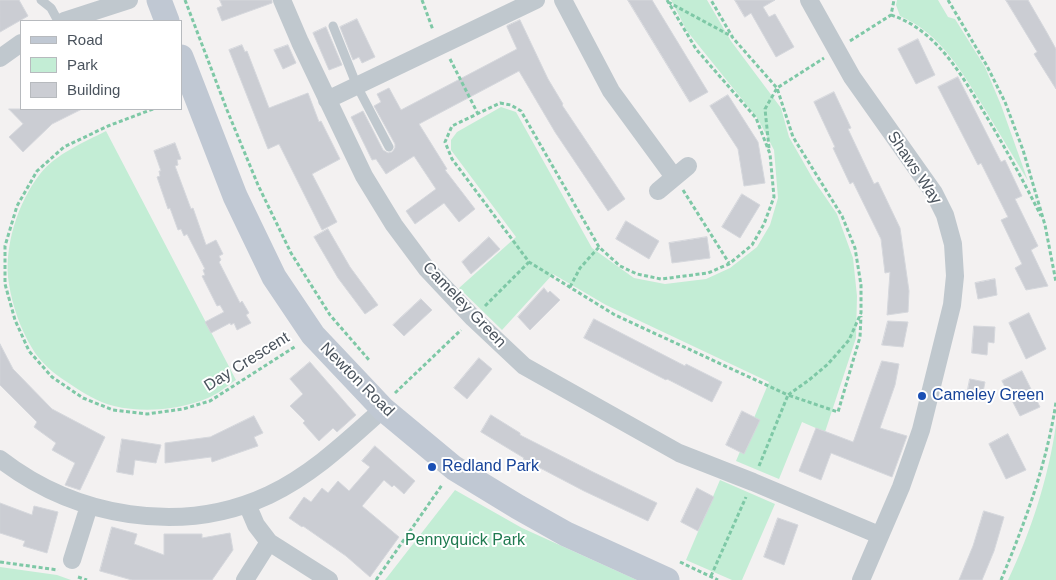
<!DOCTYPE html>
<html>
<head>
<meta charset="utf-8">
<style>
  body { margin:0 }
  #map { position:relative; width:1056px; height:580px; overflow:hidden; background:#f3f1f1; font-family:Helvetica,sans-serif }
  canvas { display:block }
  .legend { position:absolute; left:20px; top:20px; width:162px; height:90px; box-sizing:border-box; background:#fff; border:1px solid #b7babe; margin:0; padding:6px 9px; list-style:none; font-size:15px; color:#4a535d }
  .legend li { display:flex; align-items:center; gap:10px; height:25px }
  .legend b { width:25px; border:1px solid #b7babe }
</style>
</head>
<body>
<div id="map">
<canvas width="1056" height="580"></canvas>
<ul class="legend">
<li><b style="height:6px;background:#c0c8d3"></b>Road</li>
<li><b style="height:14px;background:#c3edd5"></b>Park</li>
<li><b style="height:14px;background:#cbcdd3"></b>Building</li>
</ul>
</div>
<script>
const context = document.querySelector('canvas').getContext('2d');
context.lineJoin = 'round';
function fill(path, color) { context.fillStyle = color; context.fill(path, 'evenodd'); }
function trace(path, color, width, dash) { context.strokeStyle = color; context.lineWidth = width; context.lineCap = dash ? 'butt' : 'round'; context.setLineDash(dash || []); context.stroke(path); }
function label(font, color, halo, rows, align = 'center') {
  context.font = font + ' Helvetica,sans-serif'; context.lineWidth = 4; context.setLineDash([]); context.textBaseline = 'middle'; context.strokeStyle = halo; context.fillStyle = color; for (const [text, x, y, turn = 0] of rows) {
    context.save(); context.translate(x, y); context.rotate((+turn || 0) * Math.PI / 180); context.textAlign = isNaN(turn) ? turn : align; if (halo) context.strokeText(text, 0, 0); context.fillText(text, 0, 0); context.restore();
  }
}
const green = new Path2D(`
  M671 0H707L731 41 781 108 789 137 813 179 837 214 853 258 857 296 856 338 825 432 802 422 779 479 736 461 769 382 606 305 553 274 502 330 459 288 516 237 451 150V140L457 132 501 107 516 112 592 248 634 278 665 284 706 279 730 268 757 247 770 225 778 198 774 150 758 119 687 31Z
  M897 0H938L948 17 955 19 985 67 1001 105 1028 181C1014 158 1000 134 986 111 963 74 942 34 900 16L896 5Z
  M106 131 236 380C227 386 218 394 208 398 180 410 143 413 114 406 97 402 82 392 67 382 54 374 40 362 32 348 21 330 12 305 9 284 3 248 18 202 40 174 57 153 83 143 106 131Z
  M1056 424V580H1008C1031 532 1049 476 1056 424Z
  M720 480 775 504 742 580H732L686 560Z
  M455 490 522 528 637 580H385Z
  M0 567 57 575 71 580H0Z`);
const building = new Path2D(`
  M0 0H19L28 16 0 32Z
  M220 0H272V3L222 21 217 8 222 6Z
  M628 0H652L708 92 690 102Z
  M735 0H775L763 7 769 17 775 14 794 47 776 57 751 13 745 17Z
  M1006 0H1028L1046 31 1056 49V89L1034 54 1037 52Z
  M357 19 375 57 362 63 359 57 353 60 340 27Z
  M520 20 548 79 563 104 562 105 625 199 608 211 555 132 519 71 419 124 447 169 445 170 475 209 459 222 444 203 415 224 406 211 436 189 414 156 386 174 376 159 372 160 351 117 363 111 383 150 388 153 392 152 395 148V144L374 106 381 102 377 94 389 88 401 110 517 49 507 27V26Z
  M326 27 342 65 329 70 313 33Z
  M918 39 935 75 916 84 898 49Z
  M242 45 245 52 247 51 269 108 308 93 319 122 321 121 340 159 312 174 337 222 322 230 279 144 268 149 229 50Z
  M288 45 296 63 283 69 274 50Z
  M958 77 1001 162 1005 160 1022 196 1015 199 1038 246 1031 250 1048 286 1026 290 1015 268 1022 264 1001 220 1008 217 981 163 978 165 938 87Z
  M834 92 851 128 848 129 874 184 878 182 900 228 909 291 908 312 887 315 890 272 885 273 881 239 853 182 850 184 833 148 835 147 814 102Z
  M728 95 758 142 765 183 744 186 738 149 710 106Z
  M9 109H82L52 124 23 152 9 137 23 124Z
  M175 143 181 159 177 160 178 165 175 166 191 209 193 208 206 245 216 240 223 254 219 256 221 260 219 262 240 303 242 301 249 313 246 315 251 323 237 330 234 323 231 325 230 323 211 333 205 322 224 312 220 305 217 306 202 276 205 275 203 270 205 269 187 234 184 236 181 229 178 230 170 208 168 209 157 177 160 176 159 171H161L154 151Z
  M742 194 760 205 740 238 722 227Z
  M626 221 659 241 649 259 616 239Z
  M328 229 350 267 378 305 365 314 338 278 314 237Z
  M489 237 500 249 471 274 462 262Z
  M707 237 710 258 672 263 669 243Z
  M995 279 997 295 978 299 975 283Z
  M544 288 548 293 550 291 560 300 530 330 518 317Z
  M421 299 432 310 404 336 393 325Z
  M1029 313 1046 349 1026 359 1009 323Z
  M594 319 685 366 686 364 722 382 712 402 667 379 666 380 584 338Z
  M888 321 908 322 903 347 882 345Z
  M974 326 995 327 994 343 988 342 987 355 972 353Z
  M0 344 13 369 52 409 105 437 80 490 65 485 75 463 52 450 56 443 34 427 37 422 0 385Z
  M479 358 492 369 467 399 454 388Z
  M882 361 899 364 895 385 880 428 907 436 892 477 831 453 821 480 799 471 816 428 853 442Z
  M310 362 356 415 337 432 333 428 319 441 303 423 305 421 290 406 303 394 290 379Z
  M1022 371 1040 407 1020 416 1002 381Z
  M970 379 985 382 982 397 967 394Z
  M742 411 760 420 744 454 726 445Z
  M491 415 520 433V435L593 472 657 503 648 521 584 491 523 459 524 458 481 432Z
  M254 416 263 433 254 437 258 446 212 462 211 457 165 463V443L210 437Z
  M1008 434 1026 470 1006 479 989 444Z
  M122 439 161 445 156 463 135 460 133 475 117 472Z
  M375 446 415 481 404 494 394 485 392 487 384 480 362 506 399 537 370 577 346 556 303 526 302 527 289 518 304 497 311 502 322 488 328 493 338 481 349 491 370 467 362 461Z
  M697 488 714 497 698 531 681 522Z
  M0 503 32 515 34 506 58 512 47 553 23 546 25 541 0 533Z
  M984 511 1004 517 994 551 982 580H959L973 546Z
  M778 518 798 525 784 565 764 557Z
  M112 527 137 534 134 544 164 555V534H202V538L230 533 233 550 212 580H132L100 571Z`);
const path = new Path2D(`
  M185 0 227 110 258 185 291 253 330 315 369 360
  M422 0 433 30
  M667 0 696 49 756 118 770 154 774 197 764 224 752 245 729 264 708 273 661 279 637 274 620 266 599 247 521 111 511 105 500 103 452 126 445 142 452 159 529 262 615 315 788 395 809 380 828 364 849 340 861 313V285L855 248 842 216 793 137 777 88 733 38 711 0
  M948 0 987 66 1005 102 1023 150 1045 225 1056 282
  M668 2 733 37
  M891 15C938 30 964 79 988 119 1007 151 1024 182 1041 216
  M850 41 891 15 894 0
  M450 59 478 114
  M153 109 108 126 64 147 37 171 17 206 5 246V284L15 320 29 351 52 377 83 398 113 410 147 414 183 409 210 401 296 346
  M769 148 765 109 777 88 824 58
  M683 190 729 263
  M570 287 580 268 599 247
  M485 306 529 262
  M395 393 461 330
  M759 466 788 395 838 412 860 337 861 316
  M0 562 58 570
  M680 562 718 580
  M711 576 746 497
  M78 577 87 580
  M376 580 442 485
  M1001 580C1025 523 1047 463 1056 402`);
const lane = new Path2D(`
  M41 0 51 8 58 21
  M333 26 357 86 389 147`);
const street = new Path2D(`
  M282 0 300 42 364 176 394 225 426 268 473 318 524 366 679 453 753 482 879 535
  M563 0 611 91 674 177
  M809 0 852 77 934 193 945 215 953 244 955 276 952 305 921 430 901 487 861 580
  M64 21 129 0
  M0 58 21 43
  M327 100 536 0
  M658 191 688 166
  M0 459C75 517 181 536 269 495 313 474 347 441 383 409
  M247 504 256 525 269 542
  M72 560 89 506
  M245 580 269 542 329 580`);
const secondary = new Path2D(`
  M159 0 167 21
  M181 57 235 196 274 277 313 335 383 409 454 468 518 507 566 534 667 580`);
const markers = [
  [922,396,5,"#1a4fb4"],
  [432,467,5,"#1a4fb4"]
];
const streetNames = [
  ["Shaws Way",914,168,56],
  ["Cameley Green",464,305,46],
  ["Day Crescent",247,362,-32],
  ["Newton Road",357,380,45]
];
const transitNames = [
  ["Cameley Green",932,396],
  ["Redland Park",442,467]
];
const parkNames = [
  ["Pennyquick Park",465,541]
];
fill(green, '#c3edd5');
fill(building, '#cbcdd3');
trace(building, '#d5d7dc', 1);
trace(path, '#7ec8a6', 3, [4, 2.5]);
trace(lane, '#c0c8ce', 9);
trace(street, '#c0c8ce', 18);
trace(secondary, '#c0c8d3', 25);
for (const [x, y, r, color] of markers) { const dot = new Path2D(); dot.arc(x, y, r, 0, 2 * Math.PI); context.fillStyle = color; context.fill(dot); trace(dot, '#fff', 2); }
label('16px', '#4a535d', '#fff', streetNames);
label('16px', '#164399', '#fff', transitNames, 'left');
label('16px', '#1f7a50', '#fff', parkNames);
</script>
</body>
</html>
